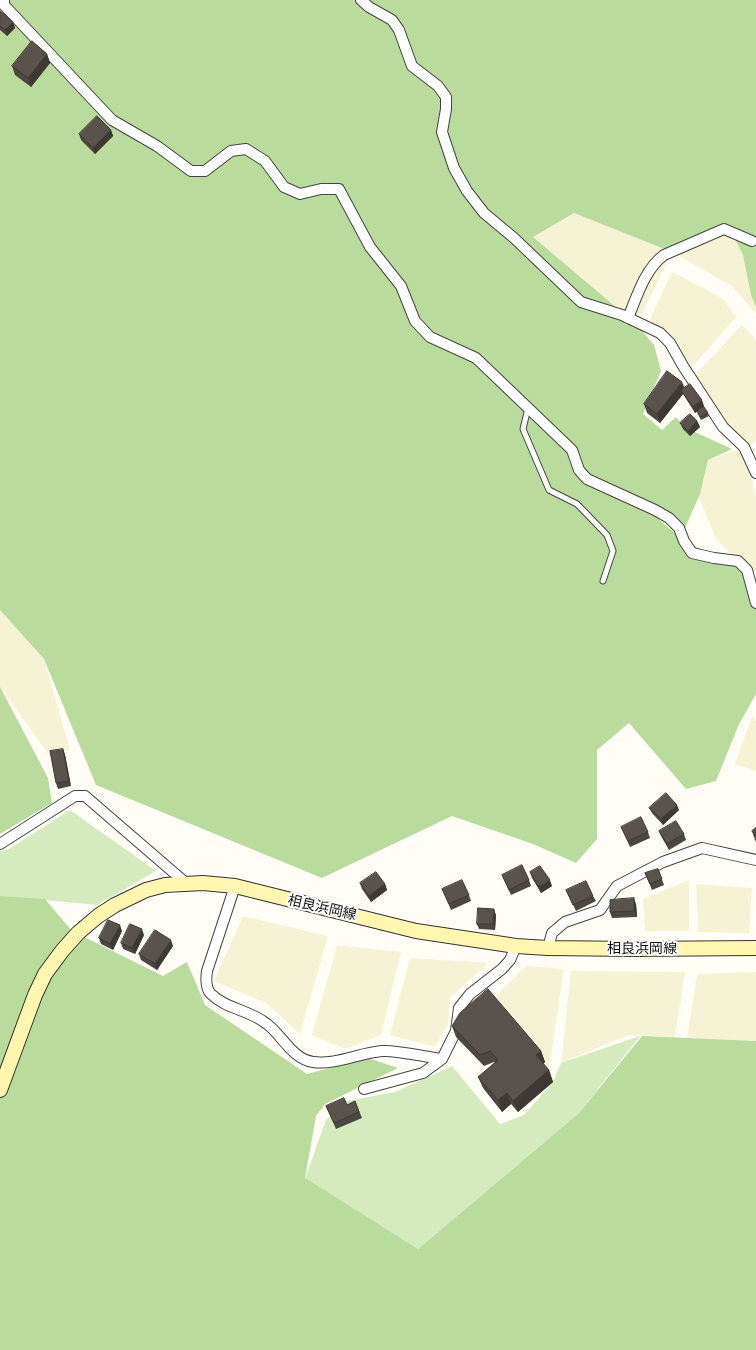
<!DOCTYPE html>
<html>
<head>
<meta charset="utf-8">
<style>
  body { margin:0 }
  canvas { display:block; background:#fffdf5 }
</style>
</head>
<body>
<canvas width="756" height="1350"></canvas>
<script>
const context = document.querySelector('canvas').getContext('2d');
context.lineJoin = 'round';
function fill(path, color) { context.fillStyle = color; context.fill(path, 'evenodd'); }
function trace(path, color, width, dash) { context.strokeStyle = color; context.lineWidth = width; context.lineCap = dash ? 'butt' : 'round'; context.setLineDash(dash || []); context.stroke(path); }
function label(font, color, halo, rows, align = 'center') {
  context.font = font + ' Lora,"Noto Sans JP",serif'; context.lineWidth = 4; context.setLineDash([]); context.textBaseline = 'middle'; context.strokeStyle = halo; context.fillStyle = color; for (const [text, x, y, turn = 0] of rows) {
    context.save(); context.translate(x, y); context.rotate((+turn || 0) * Math.PI / 180); context.textAlign = isNaN(turn) ? turn : align; if (halo) context.strokeText(text, 0, 0); context.fillText(text, 0, 0); context.restore();
  }
}
const farmland = new Path2D(`
  M574 213 729 227 743 255 751 295 756 307V314L732 286 672 252 642 314 581 302 533 237Z
  M672 272 722 298 736 317 687 373 650 319Z
  M742 325 756 340V440L745 451 756 495V572L738 561 716 539 698 495 708 460 742 448 691 379Z
  M0 610 44 659 70 750 48 754 4 692 0 690Z
  M752 716 756 721V771L735 764Z
  M689 880V931H645L643 899Z
  M696 884 752 888 749 933 698 932Z
  M243 916 328 936 300 1034 266 1003 214 981Z
  M337 945 401 952 381 1035 345 1049 312 1035Z
  M410 958 488 963 450 998 448 1024 435 1047 390 1035Z
  M526 966 564 969 549 1069 496 996Z
  M571 971 685 972 675 1037 628 1035 561 1063Z
  M756 972V1041L687 1038 697 974Z`);
const green = new Path2D(`
  M70 810 156 871 97 905 0 896V851L9 849Z
  M640 1036 579 1113 418 1249 305 1179 326 1120 347 1101 395 1092 452 1066 500 1124 524 1115 553 1082 561 1063Z`);
const forest = new Path2D(`
  M0 0H756V307L751 295 743 255 729 227 672 252 574 213 533 237 637 325 654 345 661 371 643 414 662 430 676 417 684 427 732 449 708 460 700 494 685 528 640 503 684 541 747 570 756 598V694L739 724 716 781 686 789 629 723 597 750V839L576 863 533 844 452 816 322 878 96 785 44 659 0 610Z
  M0 687 48 778 52 803 0 834Z
  M0 896 45 899 72 931 163 976 187 962 205 1005 307 1074 368 1058 398 1068 325 1104 316 1116 305 1178 418 1249 579 1113 642 1036 756 1041V1350H0Z`);
const lane = new Path2D(`
  M528 408 523 429 549 490 577 504 607 535 613 551 603 581`);
const street = new Path2D(`
  M4 0V5L112 120 157 146 191 171H205L231 151 246 149 265 161 284 187 300 194 321 189H339L370 247 401 286 415 321 430 337 476 358 572 450 579 470 587 479 655 510 669 518 679 528 684 541 692 553 714 558 738 561 747 570 756 603
  M361 0 369 7 392 20 399 30 412 66 438 86 446 97V109L442 132 454 168 467 191 484 213 514 238 581 302 622 315 660 333 670 343 683 366 723 427 744 447 756 473
  M628 318C637 296 645 269 664 255L724 229 752 241
  M0 844 75 796H85L187 884
  M235 886 207 971C206 978 205 988 211 994 226 1009 250 1010 267 1024 282 1035 292 1059 313 1062 337 1065 358 1053 382 1051 396 1050 426 1057 442 1059
  M548 948 552 933 565 922 600 910 617 886 663 862 702 848 756 860
  M364 1089 423 1073 442 1059 456 1031 459 1008 470 994 502 969 510 960 516 946`);
const secondary = new Path2D(`
  M0 1090 35 995 45 974 62 951 78 933 98 916 115 905 146 890 165 885 203 883 235 886 416 931 516 946 548 948 633 949 756 948`);
const wall = new Path2D(`
  M0 11 13 22 15 28 7 36 0 30Z
  M47 54 50 63 31 87 15 75 12 66Z
  M111 130 113 136 95 154 81 140 79 134Z
  M685 388 704 406 698 410 708 413 709 416 701 420 697 411 695 413 683 394 660 423 647 413 644 404Z
  M697 421 700 427 690 436 683 429 680 423Z
  M63 749 65 755 71 786 58 789 56 783Z
  M649 808 679 810 663 825 652 813Z
  M621 827 648 832 650 838 630 847Z
  M756 828V842L755 840 752 831Z
  M659 831 684 834 686 840 669 850 661 836Z
  M658 869 664 885 652 890 645 873Z
  M530 872 552 886 541 893 532 878Z
  M502 875 529 880 531 886 511 895Z
  M360 883 385 884 387 890 371 902 362 889Z
  M442 889 469 895 471 901 451 910Z
  M566 890 593 896 596 901 576 911Z
  M636 904 637 917 612 918 610 912Z
  M496 915 495 930 479 929 477 924Z
  M122 931 113 950 101 944 99 938Z
  M144 935 135 954 123 949 121 943Z
  M173 946 157 970 141 960 139 954Z
  M452 1026 541 1051 545 1062 543 1064 549 1070 553 1082 518 1112 511 1104 502 1112 483 1088 478 1077 495 1063 494 1062 484 1066 456 1037Z
  M355 1101 362 1118 336 1129 326 1106 347 1105Z`);
const shadedWall = new Path2D(`
  M13 22 15 28 7 36 5 30Z
  M47 54 50 63 31 87 28 78Z
  M111 130 113 136 95 154 93 148Z
  M682 382 686 391 681 390 683 394 660 423 657 414Z
  M702 400 704 406 695 413 693 407Z
  M697 421 700 427 690 436 688 431Z
  M63 749 65 755 71 786 69 781Z
  M677 805 679 810 663 825 661 819Z
  M550 880 552 886 541 893 539 887Z
  M385 884 387 890 371 902 369 896Z
  M634 898 636 904 637 917 634 911Z
  M494 909 496 915 495 930 493 924Z
  M120 925 122 931 113 950 110 944Z
  M142 929 144 935 135 954 132 948Z
  M171 940 173 946 157 970 155 964Z
  M541 1051 545 1062 540 1066 536 1055Z
  M549 1070 553 1082 518 1112 513 1101Z
  M507 1093 511 1104 502 1112 498 1100Z`);
const building = new Path2D(`
  M0 11 13 22 5 30 0 26Z
  M32 41 47 54 28 78 12 66Z
  M97 116 111 130 93 148 79 134Z
  M667 371 682 382 657 414 644 404Z
  M690 384 702 400 693 407 681 390Z
  M704 407 708 413 700 417 697 411Z
  M690 414 697 421 688 431 680 423Z
  M63 749 69 781 56 783 50 751Z
  M666 793 677 805 661 819 649 808Z
  M641 817 648 832 628 841 621 827Z
  M676 821 684 834 667 844 659 831Z
  M756 828V837L752 831Z
  M522 865 529 880 509 890 502 875Z
  M540 866 550 880 539 887 530 872Z
  M658 869 662 879 650 884 645 873Z
  M376 872 385 884 369 896 360 883Z
  M462 880 469 895 449 904 442 889Z
  M586 881 593 896 573 905 566 890Z
  M634 898V911L610 912V900Z
  M478 908 494 909 493 924H477Z
  M108 920 120 925 110 944 99 938Z
  M130 924 142 929 132 948 121 943Z
  M155 930 171 940 155 964 139 954Z
  M488 989 541 1051 536 1055 549 1070 513 1101 507 1093 498 1100 478 1077 498 1060 490 1051 480 1055 452 1026 460 1013Z
  M344 1098 347 1105 355 1101 359 1112 334 1123 326 1106Z`);
const streetNames = [
  ["相良浜岡線",322,908,13],
  ["相良浜岡線",642,949]
];
fill(farmland, '#f6f3d4');
fill(green, '#d5ebbd');
fill(forest, '#b9dc9c');
trace(lane, '#444', 7);
trace(street, '#444', 12);
trace(secondary, '#333', 16);
trace(lane, '#fff', 5);
trace(street, '#fff', 10);
trace(secondary, '#fff6b0', 14);
fill(wall, '#4d4742');
fill(shadedWall, '#3f3936');
fill(building, '#5a524d');
trace(building, '#3f3936', 1);
label('14px', '#111', '#fff', streetNames);
</script>
</body>
</html>
